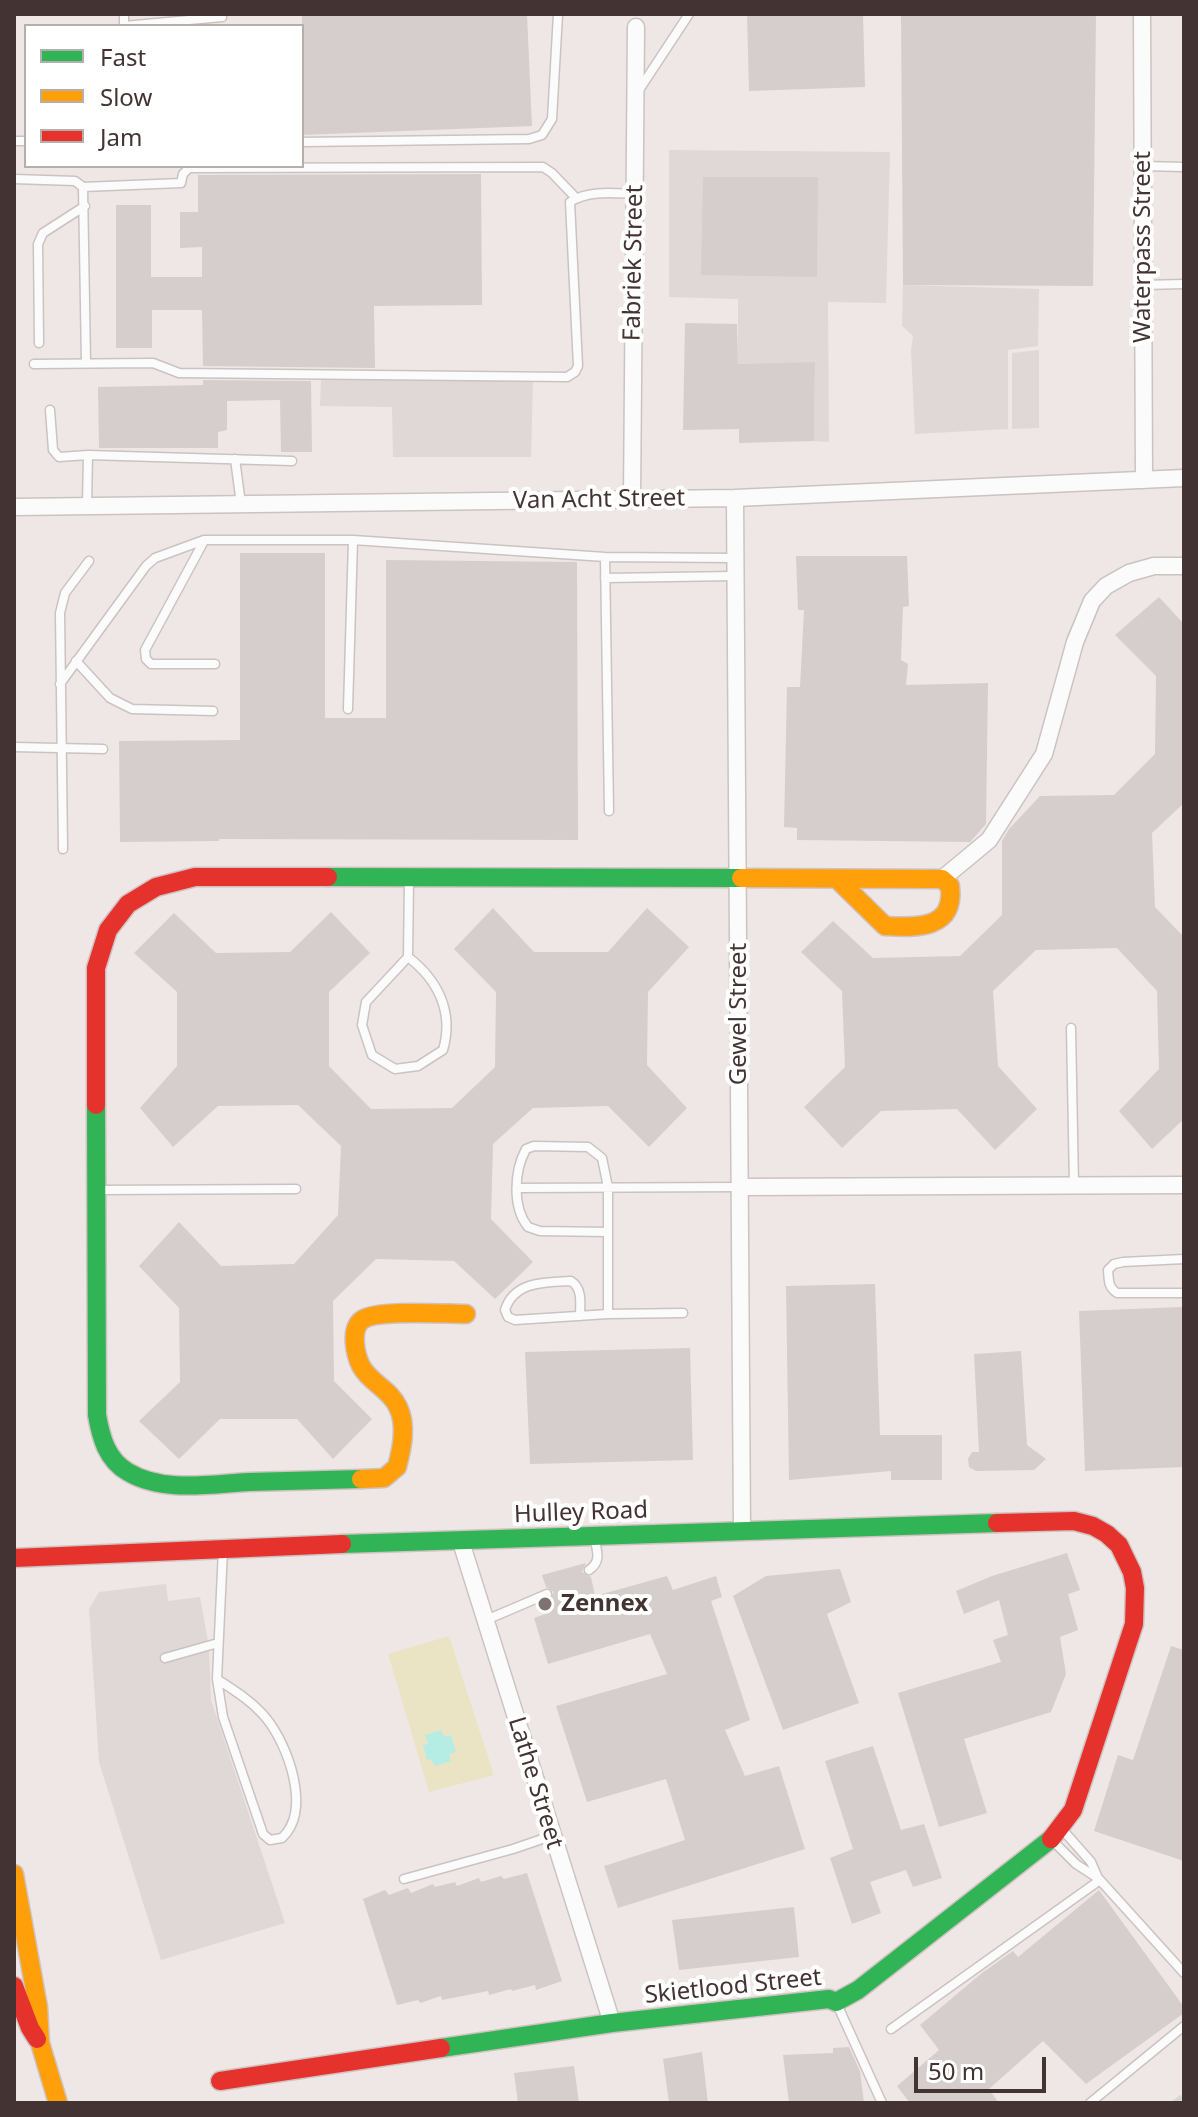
<!DOCTYPE html>
<html>
<head>
<meta charset="utf-8">
<style>
  body { margin:0 }
  #map { position:relative; width:1198px; height:2117px; overflow:hidden; background:#eee7e6; font-family:"Noto Sans",sans-serif }
  canvas { display:block }
  .frame { position:absolute; inset:0; border:16px solid #433433; pointer-events:none }
  .legend { position:absolute; left:24px; top:24px; width:280px; height:144px; box-sizing:border-box; background:#fff; border:2px solid #b4aead; margin:0; padding:10px 14px; list-style:none; font-size:24px; color:#433433 }
  .legend li { display:flex; align-items:center; gap:16px; height:40px }
  .legend b { width:40px; border:2px solid #b4aead }
  .scale { position:absolute; left:914px; top:2057px; width:132px; height:36px; box-sizing:border-box; border:4px solid #433433; border-top:0; padding-left:10px; font-size:24px; line-height:28px; white-space:nowrap; color:#433433; -webkit-text-stroke:6px #fff; paint-order:stroke }
</style>
</head>
<body>
<div id="map">
<canvas width="1198" height="2117"></canvas>
<div class="frame"></div>
<ul class="legend">
<li><b style="height:10px;background:#30b455"></b>Fast</li>
<li><b style="height:10px;background:#ff9f0a"></b>Slow</li>
<li><b style="height:10px;background:#e5322d"></b>Jam</li>
</ul>
<div class="scale">50 m</div>
</div>
<script>
const context = document.querySelector('canvas').getContext('2d');
context.lineJoin = 'round';
function fill(path, color) { context.fillStyle = color; context.fill(path, 'evenodd'); }
function trace(path, color, width, dash) { context.strokeStyle = color; context.lineWidth = width; context.lineCap = dash ? 'butt' : 'round'; context.setLineDash(dash || []); context.stroke(path); }
function label(font, color, halo, rows, align = 'center') {
  context.font = font + ' "Noto Sans",sans-serif'; context.lineWidth = 8; context.setLineDash([]); context.textBaseline = 'middle'; context.strokeStyle = halo; context.fillStyle = color; for (const [text, x, y, turn = 0] of rows) {
    context.save(); context.translate(x, y); context.rotate((+turn || 0) * Math.PI / 180); context.textAlign = isNaN(turn) ? turn : align; if (halo) context.strokeText(text, 0, 0); context.fillText(text, 0, 0); context.restore();
  }
}
const green = new Path2D(`
  M449 1636 494 1775 429 1792 388 1654Z`);
const parking = new Path2D(`
  M669 150 890 152 886 303 828 302 829 442 814 441 815 363 738 364V299L669 297Z
  M903 285 1039 289 1038 346 1008 350V429L915 434 911 350 913 336 902 326Z
  M1039 350V428L1012 429V353Z
  M321 378 533 379 531 457H393L392 407 320 406Z
  M166 1584 168 1601 200 1597 209 1647 211 1700 285 1923 161 1960 99 1762 89 1609 99 1592Z`);
const water = new Path2D(`
  M441 1730 444 1737 451 1735 456 1752 449 1754 451 1761 435 1766 431 1759 427 1760 423 1745 428 1744 425 1735Z`);
const building = new Path2D(`
  M302 14H527L532 126 302 135Z
  M747 14H863L865 87 749 91Z
  M901 14H1096L1093 286 903 285Z
  M481 174 482 305 374 306 375 368 203 366 202 310H152V348H116V205H151V277H202V247L180 248V212H198V175Z
  M703 177H818L817 277 701 275Z
  M685 323 737 324 738 364 815 362 814 441 739 443V429L683 430Z
  M203 380 311 381 312 452H281L280 400 227 401V430L218 432V448H99L98 387 203 385Z
  M240 553H325V718H386V560L577 562 578 840 219 839V841L120 842 119 741 240 740Z
  M796 556H907L909 606 903 607 901 660 908 664 906 685 988 683 986 824 970 842 797 840V828L784 827 787 687H800L804 610H798Z
  M1159 597 1184 624V803L1152 833 1155 907 1184 937V1119L1152 1149 1119 1111 1159 1069 1157 991 1117 948 1036 950 993 991 998 1066 1037 1109 995 1150 957 1109 881 1111 842 1148 804 1107 845 1067 842 991 801 952 833 921 873 958 960 956 1002 915V841L1009 829 1040 796 1114 795 1155 754 1156 676 1115 635Z
  M493 908 534 952H608L647 908 689 947 648 992 647 1065 687 1108 649 1147 608 1106 533 1108 493 1144 491 1219 533 1262 495 1299 454 1261 376 1259 333 1301 334 1381 372 1419 333 1459 297 1419H220L179 1459 139 1421 180 1382 179 1308 139 1266 179 1222 221 1266 294 1264 338 1215 341 1146 298 1105 218 1106 173 1147 140 1108 177 1066V992L134 953 174 913 216 953 290 952 331 912 370 953 329 992V1066L371 1109 452 1108 495 1067 496 992 454 949Z
  M875 1284 880 1435H942V1480H891V1471L789 1480 786 1286Z
  M1182 1307 1184 1467 1085 1471 1079 1311Z
  M690 1348 693 1460 530 1464 525 1352Z
  M1021 1351 1027 1445 1046 1459 1034 1470 976 1471 969 1467 968 1459 972 1452H979L974 1354Z
  M1067 1553 1080 1590 1068 1594 1078 1630 1060 1637 1066 1674 1051 1712 964 1739 987 1813 939 1827 898 1693 1001 1662 993 1640 1008 1635 999 1600 964 1614 956 1591 992 1576Z
  M586 1563 582 1572 591 1577 595 1596 667 1576 673 1590 716 1576 722 1597 711 1601 750 1720 725 1730 745 1776 779 1766 805 1849 618 1908 604 1866 685 1840 666 1779 587 1802 556 1706 667 1674 650 1634 548 1664 534 1618 551 1612 549 1601 554 1592 546 1587 542 1575Z
  M840 1569 851 1602 827 1614 859 1703 783 1730 733 1596 766 1576Z
  M1171 1646 1184 1650V1861L1094 1831 1118 1755 1133 1760Z
  M873 1746 901 1830 924 1824 942 1878 913 1887 906 1870 870 1882 881 1913 852 1924 830 1858 853 1849 825 1761Z
  M527 1873 562 1981 536 1990 535 1985 512 1991 511 1989 489 1995 488 1991 442 2000 441 1996 420 2003 418 2000 397 2005 363 1899 385 1890 389 1895 408 1888 411 1893 433 1884 435 1887 455 1882 457 1886 479 1878 481 1882 501 1876 504 1879Z
  M1099 1890 1184 2007V2013L1086 2084 1043 2041 989 2089 999 2103H910L897 2086 939 2050 920 2025 982 1973 1013 1951 1018 1957Z
  M794 1907 799 1957 679 1970 672 1920Z
  M849 2047 860 2071 864 2103H789L783 2055 833 2053V2048Z
  M702 2052 708 2103H669L663 2059Z
  M574 2066 579 2103H518L514 2073Z`);
const lane = new Path2D(`
  M124 14V26
  M124 26 222 17
  M639 90 689 14
  M14 141H26
  M302 142 529 139 542 135 552 119 558 14
  M1143 166 1184 167
  M14 179 75 181 83 187 86 363
  M83 187 181 183 183 174 189 168 543 167 552 173 576 198
  M1143 285 1184 284
  M39 343 38 244 43 233 85 206
  M34 364 153 363 179 373 567 377 575 372 578 366 570 202C588 190 613 193 635 194
  M50 410 53 450 59 457 88 455 292 461
  M235 459 241 504
  M87 505 88 455
  M204 541 145 650 146 659 151 664H215
  M605 557 609 811
  M605 578 735 576
  M76 661 110 698 132 709 213 711
  M60 684 146 566 155 558 204 540H353L605 557 735 558
  M348 709 353 540
  M14 747 103 749
  M63 849 60 613 65 593 89 561
  M408 957C438 980 454 1012 443 1050L418 1066 395 1069 372 1055 362 1025 366 1002 408 957 409 879
  M1071 1028 1074 1185
  M517 1188 740 1187
  M98 1190 296 1189
  M608 1232 540 1231 528 1227C512 1207 514 1171 526 1149L534 1146 588 1147 602 1158 608 1187V1314
  M1184 1259 1123 1262 1114 1264 1108 1270C1109 1281 1108 1287 1117 1293H1184
  M580 1316C580 1303 583 1289 571 1281 546 1282 514 1281 505 1310L508 1317 515 1320 608 1314 683 1313
  M589 1570C602 1561 597 1551 594 1537
  M486 1620 547 1594
  M165 1658 218 1643
  M217 1679 223 1717 260 1825 263 1834 270 1840 282 1838C312 1810 288 1745 266 1718 252 1701 235 1691 217 1679L223 1549
  M1061 1828 1091 1862 1098 1878
  M1053 1841 1076 1864 1099 1879 1184 1973
  M404 1879 513 1849 551 1836
  M836 2002 882 2103
  M891 2029 1100 1880
  M1090 2103 1184 2026`);
const street = new Path2D(`
  M1142 14 1144 480
  M735 498 742 1530
  M632 499 636 27
  M14 507 735 498 1184 478
  M942 879 989 840 1044 754 1075 642 1092 601 1106 586 1129 573 1154 566H1184
  M740 1187 1184 1185
  M461 1542 612 2023`);
const fast = new Path2D(`
  M328 877 741 878
  M96 1105 97 1415C101 1438 107 1460 128 1472 163 1493 211 1484 249 1482 286 1481 323 1480 361 1479
  M342 1544 997 1523
  M441 2048 612 2023 829 1999 836 2002 858 1990 1051 1839`);
const slow = new Path2D(`
  M741 878 942 879 950 886C955 929 918 928 885 926L838 880
  M361 1479 384 1478 397 1467C402 1448 407 1425 398 1407 390 1389 370 1383 361 1366 355 1354 350 1329 362 1320 376 1309 446 1314 466 1314
  M14 1874 38 2007 40 2043 58 2103`);
const jam = new Path2D(`
  M96 1105V968L108 930 128 904 156 887 195 877H328
  M997 1523 1074 1521 1093 1526 1107 1534 1119 1545 1132 1572 1135 1588 1134 1624 1073 1810 1051 1839
  M14 1558 342 1544
  M14 1986 30 2028 37 2039
  M220 2081 441 2048`);
const rail = new Path2D(`
  M1174 2103 1184 2095`);
const markers = [
  [545,1604,8,"#7f7372"]
];
const streetNames = [
  ["Waterpass Street",1143,247,-90],
  ["Fabriek Street",634,263,-89],
  ["Van Acht Street",599,500,-1],
  ["Gewel Street",739,1014,-90],
  ["Hulley Road",581,1513,-2],
  ["Lathe Street",535,1783,73],
  ["Skietlood Street",733,1987,-6]
];
const poiNames = [
  ["Zennex",561,1604]
];
fill(green, '#eae4c4');
fill(parking, '#dfd8d7');
fill(water, '#b5ede5');
fill(building, '#d6cecd');
trace(lane, '#cac3c2', 11);
trace(street, '#cac3c2', 19);
trace(fast, '#d0c2c0', 21);
trace(slow, '#d0c2c0', 21);
trace(jam, '#d0c2c0', 21);
trace(lane, '#fcfbfb', 8);
trace(street, '#fcfbfb', 16);
trace(fast, '#30b455', 18);
trace(slow, '#ff9f0a', 18);
trace(jam, '#e5322d', 18);
trace(rail, '#d8d7d7', 5, [10, 10]);
for (const [x, y, r, color] of markers) { const dot = new Path2D(); dot.arc(x, y, r, 0, 2 * Math.PI); context.fillStyle = color; context.fill(dot); trace(dot, '#fff', 3); }
label('24px', '#433433', '#fff', streetNames);
label('bold 24px', '#433433', '#fff', poiNames, 'left');
</script>
</body>
</html>
